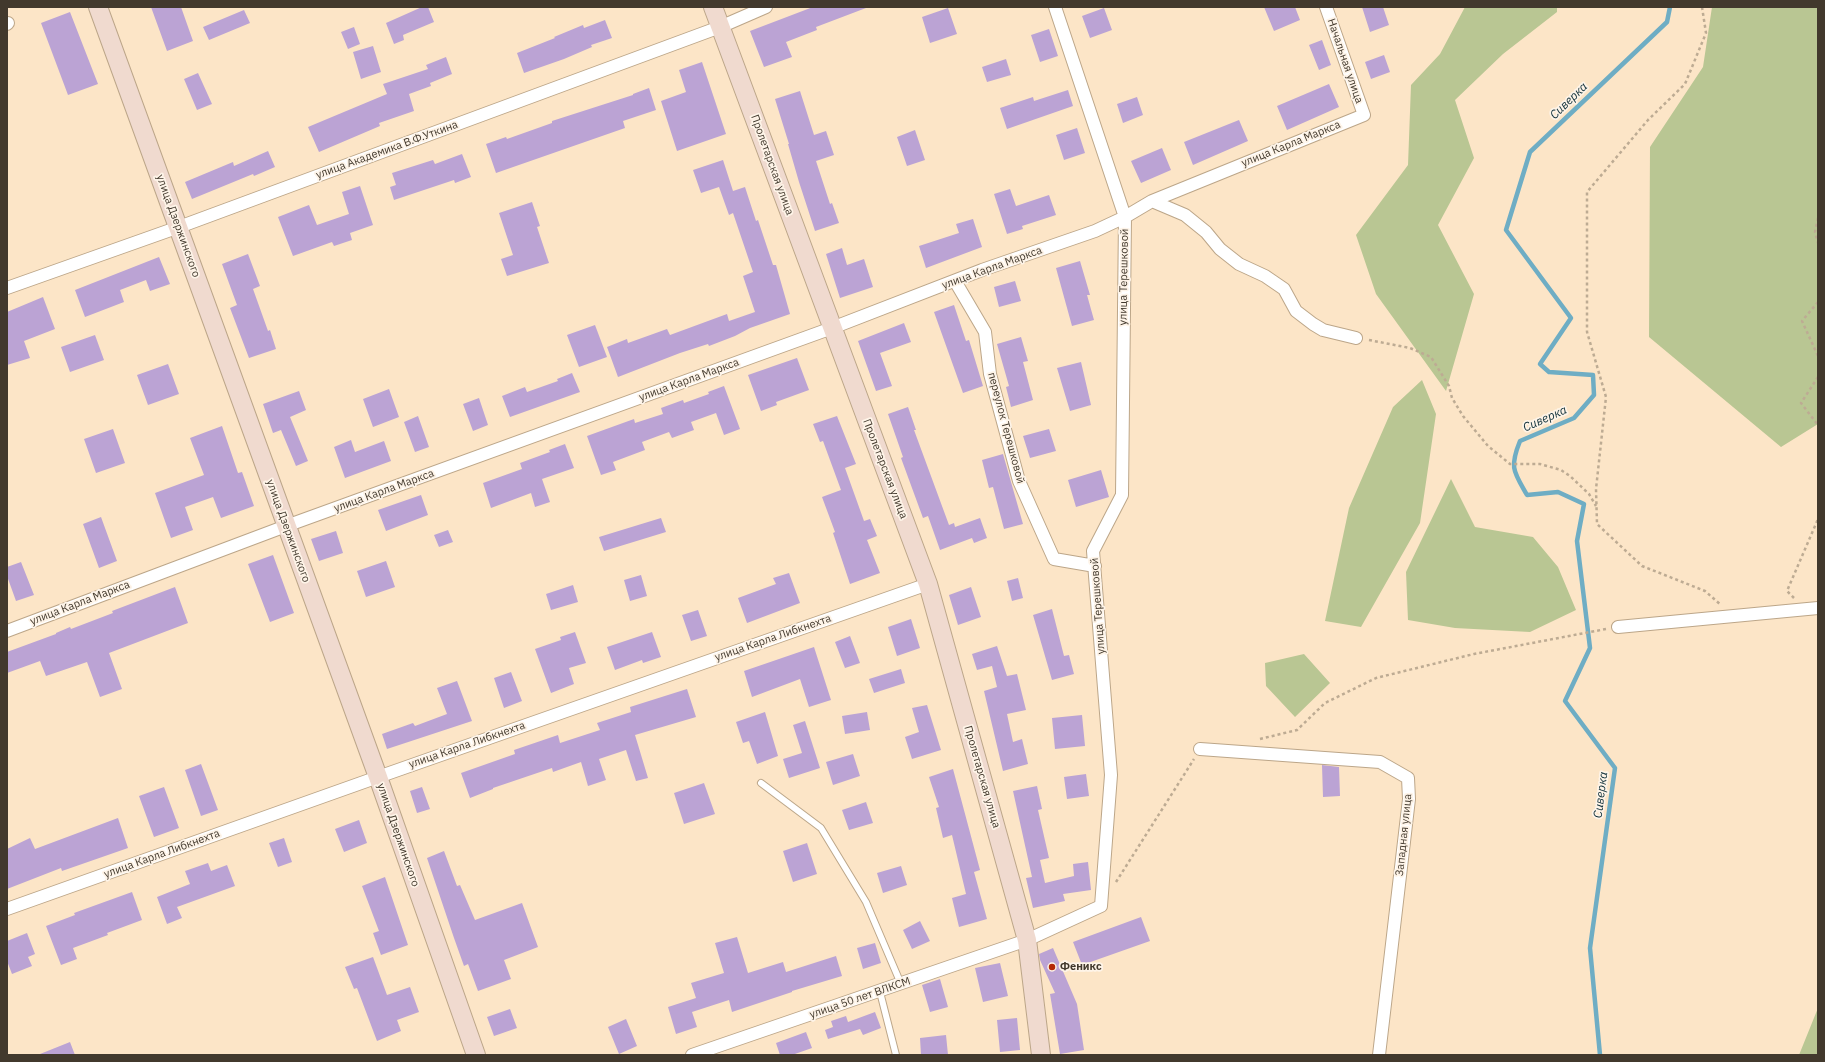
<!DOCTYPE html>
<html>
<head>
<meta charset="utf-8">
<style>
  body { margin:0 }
  #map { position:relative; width:1825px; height:1062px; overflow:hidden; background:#fce5c7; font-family:"IBM Plex Sans",sans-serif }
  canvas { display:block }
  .frame { position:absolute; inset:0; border:8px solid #42392d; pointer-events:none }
</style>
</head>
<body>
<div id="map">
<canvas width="1825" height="1062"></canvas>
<div class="frame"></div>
</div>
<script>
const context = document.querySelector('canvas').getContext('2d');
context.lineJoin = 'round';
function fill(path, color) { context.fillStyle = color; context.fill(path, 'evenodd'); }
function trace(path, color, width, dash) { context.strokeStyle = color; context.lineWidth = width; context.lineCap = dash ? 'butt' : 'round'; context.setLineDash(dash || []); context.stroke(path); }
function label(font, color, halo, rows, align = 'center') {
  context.font = font + ' "IBM Plex Sans",sans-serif'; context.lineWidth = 3.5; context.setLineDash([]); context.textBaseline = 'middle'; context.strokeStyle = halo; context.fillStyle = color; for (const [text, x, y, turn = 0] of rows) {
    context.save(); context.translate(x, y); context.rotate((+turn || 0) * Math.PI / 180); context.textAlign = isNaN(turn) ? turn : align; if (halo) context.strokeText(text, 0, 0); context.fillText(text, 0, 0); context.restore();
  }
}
const green = new Path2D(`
  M1465 7H1557V12L1503 54 1455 100 1474 158 1438 225 1474 294 1446 391 1376 294 1356 235 1408 165 1411 85 1440 54Z
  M1712 7H1818V424L1781 447 1649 337 1650 147 1703 67Z
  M1422 380 1436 414 1420 523 1361 627 1325 621 1349 508 1393 407Z
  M1451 479 1475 527 1533 537 1558 567 1576 610 1530 632 1455 628 1408 620 1406 572Z
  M1304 654 1330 683 1295 717 1266 686 1265 663Z
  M1818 1008V1055H1799Z`);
const stream = new Path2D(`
  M1600 1055 1590 948 1615 768 1565 701 1590 648 1577 541 1584 504 1558 492 1527 495C1514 472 1509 468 1520 441L1574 418 1594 395 1593 375 1549 372 1540 364 1571 318 1506 230 1530 152 1667 22 1670 7`);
const building = new Path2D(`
  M151 7H181L193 41 167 51Z
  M422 7H428L434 22 403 35 404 40 394 44 386 23Z
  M813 7 866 8 816 27 817 30 786 42 792 57 764 67 750 31Z
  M1264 7H1295L1300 20 1274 31Z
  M1362 7H1383L1389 25 1370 32Z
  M948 8 957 34 930 43 922 17Z
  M1104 8 1112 30 1090 38 1082 16Z
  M244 10 250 23 209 40 203 27Z
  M70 12 98 84 68 95 41 23Z
  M605 20 612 38 591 45 592 47 564 59 524 73 517 53 555 38 554 37 583 25 584 28Z
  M354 27 360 44 348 49 341 32Z
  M1049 29 1058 56 1040 62 1031 35Z
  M1322 40 1331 65 1319 70 1309 45Z
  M373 46 381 72 361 79 353 52Z
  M1384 55 1390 72 1371 79 1365 62Z
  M446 57 452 74 430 83 431 86 409 94 414 111 379 123 380 126 319 152 308 127 387 94 383 84 428 69 426 65Z
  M1006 59 1011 75 987 82 982 67Z
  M702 62 726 134 677 151 661 101 686 92 679 70Z
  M198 73 212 104 197 110 184 79Z
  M1329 84 1339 107 1287 130 1277 106Z
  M649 88 656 110 623 121 625 128 496 173 486 144 506 137 507 139 552 123V121L633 95V94Z
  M1068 90 1073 106 1007 129 1000 108 1033 97 1034 101Z
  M800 91 814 135 826 131 834 155 816 161 830 204 832 203 839 223 815 231 799 182 788 144H789L775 99Z
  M1137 97 1143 115 1123 123 1117 104Z
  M1239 120 1248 141 1193 165 1184 142Z
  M1077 128 1085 153 1064 160 1056 135Z
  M915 130 925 160 907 166 897 137Z
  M1162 148 1171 170 1141 183 1131 161Z
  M268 151 275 167 254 176 253 174 192 199 185 182 233 162 234 166Z
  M462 154 471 177 455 183 454 180 394 200 390 187 396 185 392 173 433 160 435 164Z
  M723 160 733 191 745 187 756 221 758 220 773 265H776L790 314 750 328 735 336 709 346 708 344 680 353 618 377 607 347 627 339 628 343 667 329 670 335 727 314 729 321 755 312 743 276 753 272 733 213 729 215 719 187 701 193 693 170Z
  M360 186 373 225 350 233 352 240 334 246 332 242 293 256 278 217 309 205 317 225 349 214 342 192Z
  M1010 189 1016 206 1049 195 1056 215 1022 226 1023 229 1007 234 994 194Z
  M532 202 540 226 537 227 549 263 507 276 501 259 513 255 499 213Z
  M973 219 982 247 926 268 919 246 959 233 956 224Z
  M842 248 847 265 864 259 873 287 840 298 826 254Z
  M248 254 260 286 253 289 268 331 270 330 276 349 249 358 230 308 237 305 222 264Z
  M159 257 170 284 150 291 146 280 120 290 124 302 85 317 75 290Z
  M1080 261 1090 295H1087L1094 320 1072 326 1056 268Z
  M1015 281 1021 301 999 307 994 287Z
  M43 297 55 329 24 341 30 358 7 365V312Z
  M954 305 966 341 969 340 983 386 963 393 934 312Z
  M904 323 911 342 880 353 892 386 876 391 858 341Z
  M595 325 607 357 579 367 567 335Z
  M95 335 104 360 70 372 61 347Z
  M1021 337 1028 361 1023 362 1033 400 1011 407 1006 387 1009 386 997 344Z
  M797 358 809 390 776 402 777 405 761 411 748 375Z
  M1081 362 1091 405 1070 411 1057 368Z
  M168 364 179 394 148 405 137 375Z
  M572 373 580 392 510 417 502 396 525 387 527 392 558 381 557 379Z
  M724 386 740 429 724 435 716 413 691 422 694 430 672 438 669 432 642 442 645 450 613 462 616 470 601 475 587 436 634 419 635 423 663 414 661 408 683 400 684 403 709 394 708 392Z
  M389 389 399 417 373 427 363 399Z
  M299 391 306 410 290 417 308 461 296 466 281 430 273 433 263 404Z
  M479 398 488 425 473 431 463 404Z
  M908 407 916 430H914L949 525 954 523 955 527 980 518 987 538 974 543 972 538 940 550 928 516 923 518 901 458 903 457 888 414Z
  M418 416 429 447 415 452 404 422Z
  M837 416 856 464 845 468 864 521 870 519 877 536 867 540 880 573 850 584 833 533 835 532 822 497 841 490 823 441 820 442 813 424Z
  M222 426 238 473 242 472 254 506 221 518 213 497 185 507 193 530 171 538 155 493 204 475 190 438Z
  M113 429 125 463 96 473 84 439Z
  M1049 429 1056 451 1030 458 1023 436Z
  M351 440 355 452 384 441 391 461 345 478 334 447Z
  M565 444 574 468 542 479 550 502 535 507 531 493 491 508 483 483 522 469 520 463 550 452 549 450Z
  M1003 454 1023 524 1004 529 993 487 989 488 982 460Z
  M1101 470 1109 497 1076 507 1068 480Z
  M421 495 428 515 386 531 378 510Z
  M101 517 117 561 99 568 83 524Z
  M661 518 666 532 604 551 599 537Z
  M448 530 453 542 439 547 434 535Z
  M336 531 343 553 319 561 311 539Z
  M273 555 294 613 270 622 248 564Z
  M386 561 395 587 366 597 357 571Z
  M21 562 34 595 16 601 7 576V567Z
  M789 573 800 603 747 623 738 598 776 584 773 578Z
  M641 575 647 596 630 601 624 580Z
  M1018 578 1023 598 1012 601 1007 581Z
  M573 585 578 602 551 610 546 594Z
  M175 587 188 623 109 653 122 689 100 697 87 662 46 676 40 661 7 673V652L56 634V633L70 627 71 629 113 613 112 611Z
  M971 587 981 617 958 625 949 595Z
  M1052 609 1064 656 1069 655 1074 674 1052 680 1033 615Z
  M698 610 707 636 691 641 682 615Z
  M911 619 920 648 897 656 888 627Z
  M575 632 586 663 569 668 574 684 551 693 535 649 561 640 560 637Z
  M652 632 661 657 643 663 642 660 615 670 607 647Z
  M850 636 860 663 845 668 835 642Z
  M997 646 1007 676 1017 674 1026 710 1007 714 1013 742 1022 739 1028 764 1003 771 984 691 997 687 992 666 977 670 972 654Z
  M814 647 831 700 809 707 800 679 752 697 744 671Z
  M901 669 905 683 874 693 869 679Z
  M511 672 522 701 504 708 494 678Z
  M457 681 472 721 387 749 382 734 413 723 415 726 447 714 437 688Z
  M687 689 696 717 635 735 648 778 636 781 626 750 599 759 606 780 588 786 581 762 553 772 552 768 493 788V789L470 798 461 773 515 754 514 750 558 735 560 743 600 730 597 723 631 712 630 707Z
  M927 705 941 750 912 759 905 737 919 732 912 708Z
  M765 712 778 756 757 764 749 741 743 743 736 722Z
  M867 712 870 730 845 734 842 716Z
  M1082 715 1085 746 1055 749 1052 718Z
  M805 721 820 768 789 778 783 759 802 753 793 725Z
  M853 754 860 776 833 785 826 762Z
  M201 764 218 810 201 816 185 770Z
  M1322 765 1339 767 1340 796 1323 797Z
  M953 769 980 870 974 872 987 919 959 927 952 898 966 894 952 835 943 838 936 808 939 807 929 777Z
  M1086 774 1089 796 1067 799 1064 777Z
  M704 783 715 814 684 824 674 793Z
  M1037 786 1042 809 1038 810 1049 858 1040 860 1045 883 1074 876 1073 864 1088 862 1091 890 1063 894 1065 901 1033 908 1026 878 1032 877 1013 791Z
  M164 787 179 828 154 837 139 796Z
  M422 787 430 809 417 813 410 791Z
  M866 802 873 823 849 830 842 810Z
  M118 818 128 848 62 871 61 868 7 889V849L30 838 35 849Z
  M359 820 367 843 344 852 335 829Z
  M284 838 292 862 278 867 269 843Z
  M807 843 817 874 793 882 783 851Z
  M444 851 457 886 460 885 475 920 522 903 538 947 504 960 511 979 478 991 468 964 464 966 454 938 427 858Z
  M208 863 211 871 227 865 235 886 177 907 182 918 167 924 157 897 190 884 185 871Z
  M901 866 907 885 883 893 877 873Z
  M385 877 408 945 381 955 373 933 379 931 362 886Z
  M132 892 142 920 107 933 108 935 73 948 77 959 61 965 46 926 75 915 74 913Z
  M1141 917 1150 941 1082 965 1073 942Z
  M920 921 930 941 912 949 903 930Z
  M27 933 35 954 28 957 32 966 12 974 7 961V941Z
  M737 937 748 973 783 962 786 972 836 956 842 976 792 991V992L732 1012 729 1000 692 1012 697 1027 676 1034 668 1007 696 998 691 983 724 973 715 943Z
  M875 943 881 963 863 969 857 948Z
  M1053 948 1077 1004 1084 1050 1060 1054 1050 994 1055 993 1040 960 1039 954Z
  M373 957 387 995 410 987 419 1012 397 1020 401 1031 377 1041 357 988 354 989 345 967Z
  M1000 963 1008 996 983 1002 975 968Z
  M940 979 948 1007 930 1012 922 985Z
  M510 1009 517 1028 494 1036 487 1017Z
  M875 1012 881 1028 863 1035 860 1029 828 1039 825 1030 833 1027 831 1021 846 1016 848 1022Z
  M1017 1018 1020 1050 1000 1052 997 1020Z
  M626 1019 637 1046 619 1054 608 1027Z
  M806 1032 812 1048 792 1055H780L776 1043Z
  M946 1035 948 1055H921L920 1038Z
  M70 1042 75 1055H40V1054Z`);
const path = new Path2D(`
  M1702 7 1706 33 1685 84 1648 120 1587 192V332L1606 397 1596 489 1597 524 1642 566 1705 591 1721 605
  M1818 218 1815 232 1818 243
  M1818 302 1802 321 1818 356
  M1369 340 1410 348 1431 357 1449 386 1452 398 1463 416 1488 446 1510 464H1540L1561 470 1570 476 1589 494 1596 506
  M1818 377 1801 403 1818 425
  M1794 598 1787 591 1818 519
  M1260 739 1297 730 1325 703 1376 678 1474 654 1606 629
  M1116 882 1194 759`);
const service = new Path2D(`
  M761 783 821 828 866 902 901 984
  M880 992 896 1055`);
const minor = new Path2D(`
  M7 24 8 23
  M1152 201 1185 215 1206 232 1220 249 1239 264 1265 276 1284 289 1296 311 1313 324 1323 330 1356 338
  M955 281 985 332 990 374 1019 481 1054 559 1095 566
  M7 288 179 227 720 27 766 7
  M1618 627 1818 608
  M7 631 286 526 832 328 982 270 1095 231 1125 217 1152 201 1364 115 1326 7
  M1200 749 1380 762 1408 778 1409 799 1379 1055
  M7 909 378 777 928 584
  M692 1055 1027 940 1101 906 1111 775 1093 551 1122 495 1125 217 1055 7`);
const secondary = new Path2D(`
  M98 7 378 777 476 1055
  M713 7 928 584 1027 940 1041 1055`);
const markers = [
  [1052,967,4,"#b42907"]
];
const streetNames = [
  ["Начальная улица",1345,61,71],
  ["улица Карла Маркса",1291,144,-22],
  ["улица Академика В.Ф.Уткина",387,150,-20],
  ["Пролетарская улица",772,165,70],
  ["улица Дзержинского",178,226,70],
  ["улица Карла Маркса",992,268,-20],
  ["улица Терешковой",1124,277,-89],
  ["улица Карла Маркса",689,380,-20],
  ["переулок Терешковой",1006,428,75],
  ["Пролетарская улица",885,469,69],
  ["улица Карла Маркса",384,491,-20],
  ["улица Дзержинского",288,531,70],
  ["улица Карла Маркса",80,603,-21],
  ["улица Терешковой",1098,606,-94],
  ["улица Карла Либкнехта",773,638,-19],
  ["улица Карла Либкнехта",467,745,-19],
  ["Пролетарская улица",982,777,74],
  ["улица Дзержинского",398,835,71],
  ["Западная улица",1404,835,-84],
  ["улица Карла Либкнехта",162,854,-20],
  ["улица 50 лет ВЛКСМ",860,998,-19]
];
const poiNames = [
  ["Феникс",1060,967]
];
const waterNames = [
  ["Сиверка",1569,101,-44],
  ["Сиверка",1545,419,-24],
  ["Сиверка",1601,795,-83]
];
fill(green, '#b9c693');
trace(stream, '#6eadc4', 4.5);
fill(building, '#bba3d4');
trace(service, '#bca689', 8);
trace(minor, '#bca689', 14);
trace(secondary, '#bca689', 20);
trace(path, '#bdab93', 2.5, [3, 3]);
trace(service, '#fff', 6);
trace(minor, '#fff', 12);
trace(secondary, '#f0dacf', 18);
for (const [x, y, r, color] of markers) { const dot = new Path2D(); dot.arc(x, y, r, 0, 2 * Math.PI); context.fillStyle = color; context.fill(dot); trace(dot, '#fef4e8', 1.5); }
label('11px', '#42392d', '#fef4e8', streetNames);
label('bold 11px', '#42392d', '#fef4e8', poiNames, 'left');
label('italic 12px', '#0f2f39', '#fef4e8', waterNames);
</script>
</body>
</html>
